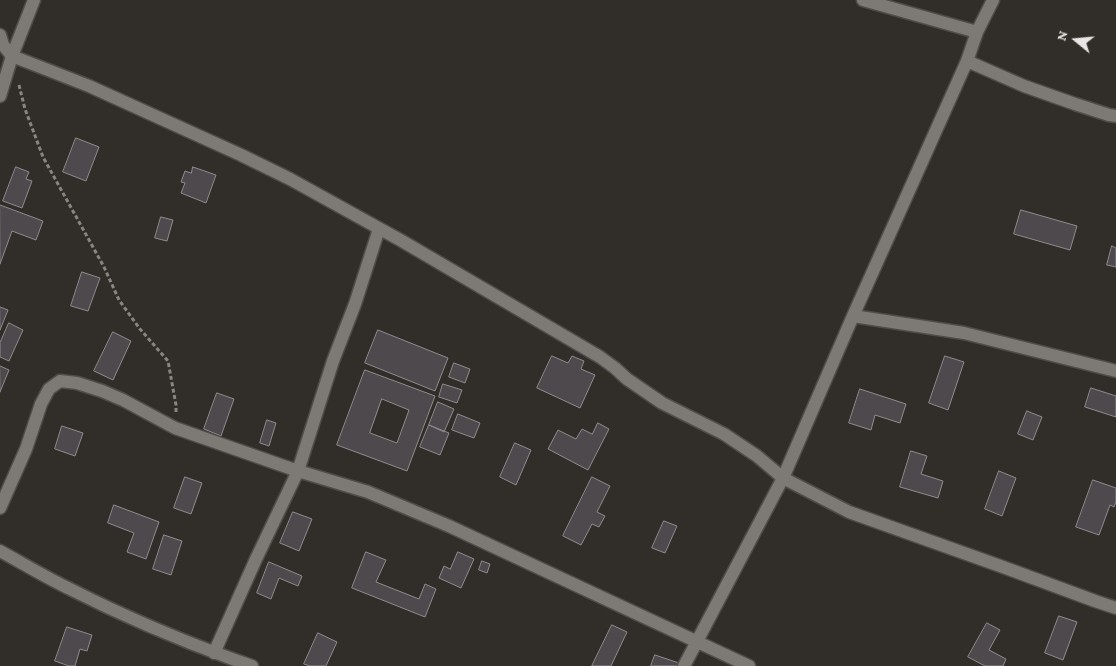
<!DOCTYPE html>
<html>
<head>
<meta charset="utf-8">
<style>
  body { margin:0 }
  #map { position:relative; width:1116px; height:666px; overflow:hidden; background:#312e2a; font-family:"Crimson Pro",serif }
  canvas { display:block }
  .north { position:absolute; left:1051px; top:15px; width:50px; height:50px; -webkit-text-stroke:4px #312e2a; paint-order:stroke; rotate:287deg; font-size:14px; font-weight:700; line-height:20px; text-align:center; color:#e8e6e4 }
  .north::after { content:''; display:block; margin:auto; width:18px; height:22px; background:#e8e6e4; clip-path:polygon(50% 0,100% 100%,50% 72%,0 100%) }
</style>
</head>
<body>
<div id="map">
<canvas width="1116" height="666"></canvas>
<div class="north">N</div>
</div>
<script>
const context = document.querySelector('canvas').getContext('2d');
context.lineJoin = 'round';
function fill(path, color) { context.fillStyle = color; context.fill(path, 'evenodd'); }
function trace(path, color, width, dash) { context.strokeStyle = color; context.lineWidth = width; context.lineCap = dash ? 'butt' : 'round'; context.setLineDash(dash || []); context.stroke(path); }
const building = new Path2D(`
  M76 138 99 147 86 181 63 172Z
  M16 167 29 172 26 179 32 181 22 208 3 201Z
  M193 167 216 175 206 203 181 193 185 183 181 182 185 171 191 173Z
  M0 205 43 221 36 240 12 231 0 264Z
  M1021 210 1077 226 1070 250 1014 234Z
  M161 217 173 220 167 241 155 238Z
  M1112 246 1116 248V267L1107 265Z
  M82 272 100 278 88 311 71 306Z
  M0 307 8 310 0 330Z
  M9 323 23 330 9 361 0 357V343Z
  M378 330 448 358 435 391 365 363Z
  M113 332 131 341 113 380 94 371Z
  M552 356 568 363 572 356 584 361 581 369 595 375 580 408 537 388Z
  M945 356 964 362 948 410 929 403Z
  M454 363 470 369 465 383 449 377Z
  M0 366 9 370 0 392Z
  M365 370 435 396 407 471 337 445ZM382 399 409 410 397 443 370 433Z
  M443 384 462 390 457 403 439 397Z
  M1091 388 1116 396V417L1085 407Z
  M860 389 906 404 900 423 875 415 871 430 849 423Z
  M217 393 234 399 221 436 204 429Z
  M438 402 454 409 444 432 429 425Z
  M1027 411 1042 417 1033 440 1018 434Z
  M458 414 480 423 474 438 452 430Z
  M267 420 276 423 269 446 260 443Z
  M598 423 609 429 588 470 548 449 558 430 576 439 582 429 592 434Z
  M429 425 449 433 440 455 420 447Z
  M62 426 83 433 75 456 55 449Z
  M515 443 531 450 516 485 500 477Z
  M911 451 927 456 921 474 943 481 938 498 900 487Z
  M999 471 1016 478 1002 516 985 509Z
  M185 477 202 483 191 514 174 508Z
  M592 477 610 486 597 512 605 516 599 527 592 524 581 545 563 536Z
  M1093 480 1116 488V502L1114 507 1110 505 1099 535 1076 527Z
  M114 505 159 522 146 559 127 552 134 533 108 523Z
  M293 512 312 519 299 551 280 543Z
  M664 521 677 526 665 553 652 548Z
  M164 535 182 541 171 575 153 569Z
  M366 552 386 560 376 582 419 599 425 584 436 589 425 617 352 588Z
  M458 552 474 559 461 588 439 578 444 566 450 569Z
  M482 561 490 564 487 573 479 570Z
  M269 562 302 576 298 586 279 578 271 599 257 593Z
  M1059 616 1077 622 1063 660 1045 653Z
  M987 623 1000 630 989 650 1006 659 1003 666H985L968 657Z
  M612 625 627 632 611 666H592Z
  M67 627 92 635 87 651 80 649 75 666H69L55 661Z
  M318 633 337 642 326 666H310L304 664Z
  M655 655 679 663 677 666H651Z`);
const path = new Path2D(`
  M19 85 25 109 43 157 104 267 119 300 140 329 168 361 176 405V412`);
const minor = new Path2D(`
  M863 0 977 32
  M0 35 3 45 12 56 89 86 241 155 290 179 402 241 600 357 615 368 627 379 662 403 724 434 757 456 783 478 849 512 1003 567 1095 601 1116 608
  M967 61 1024 86 1075 104 1109 115 1116 116
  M0 96 12 56 34 0
  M853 316 964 333 1116 371
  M0 508 26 449 41 404 49 389 60 381 77 383 102 391 123 400 175 428 298 471 368 492 449 526 749 666
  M0 551C22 563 45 577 68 588 127 618 189 644 252 666
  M214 653 256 559 298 471 333 361 355 304 379 229
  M684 666 783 478 853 316 967 61 977 32 993 0`);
fill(building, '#4d494c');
trace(building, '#908b8e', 1);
trace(minor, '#4f4c49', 15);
trace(path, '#888683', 3, [4, 2.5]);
trace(minor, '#7d7975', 12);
</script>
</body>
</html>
